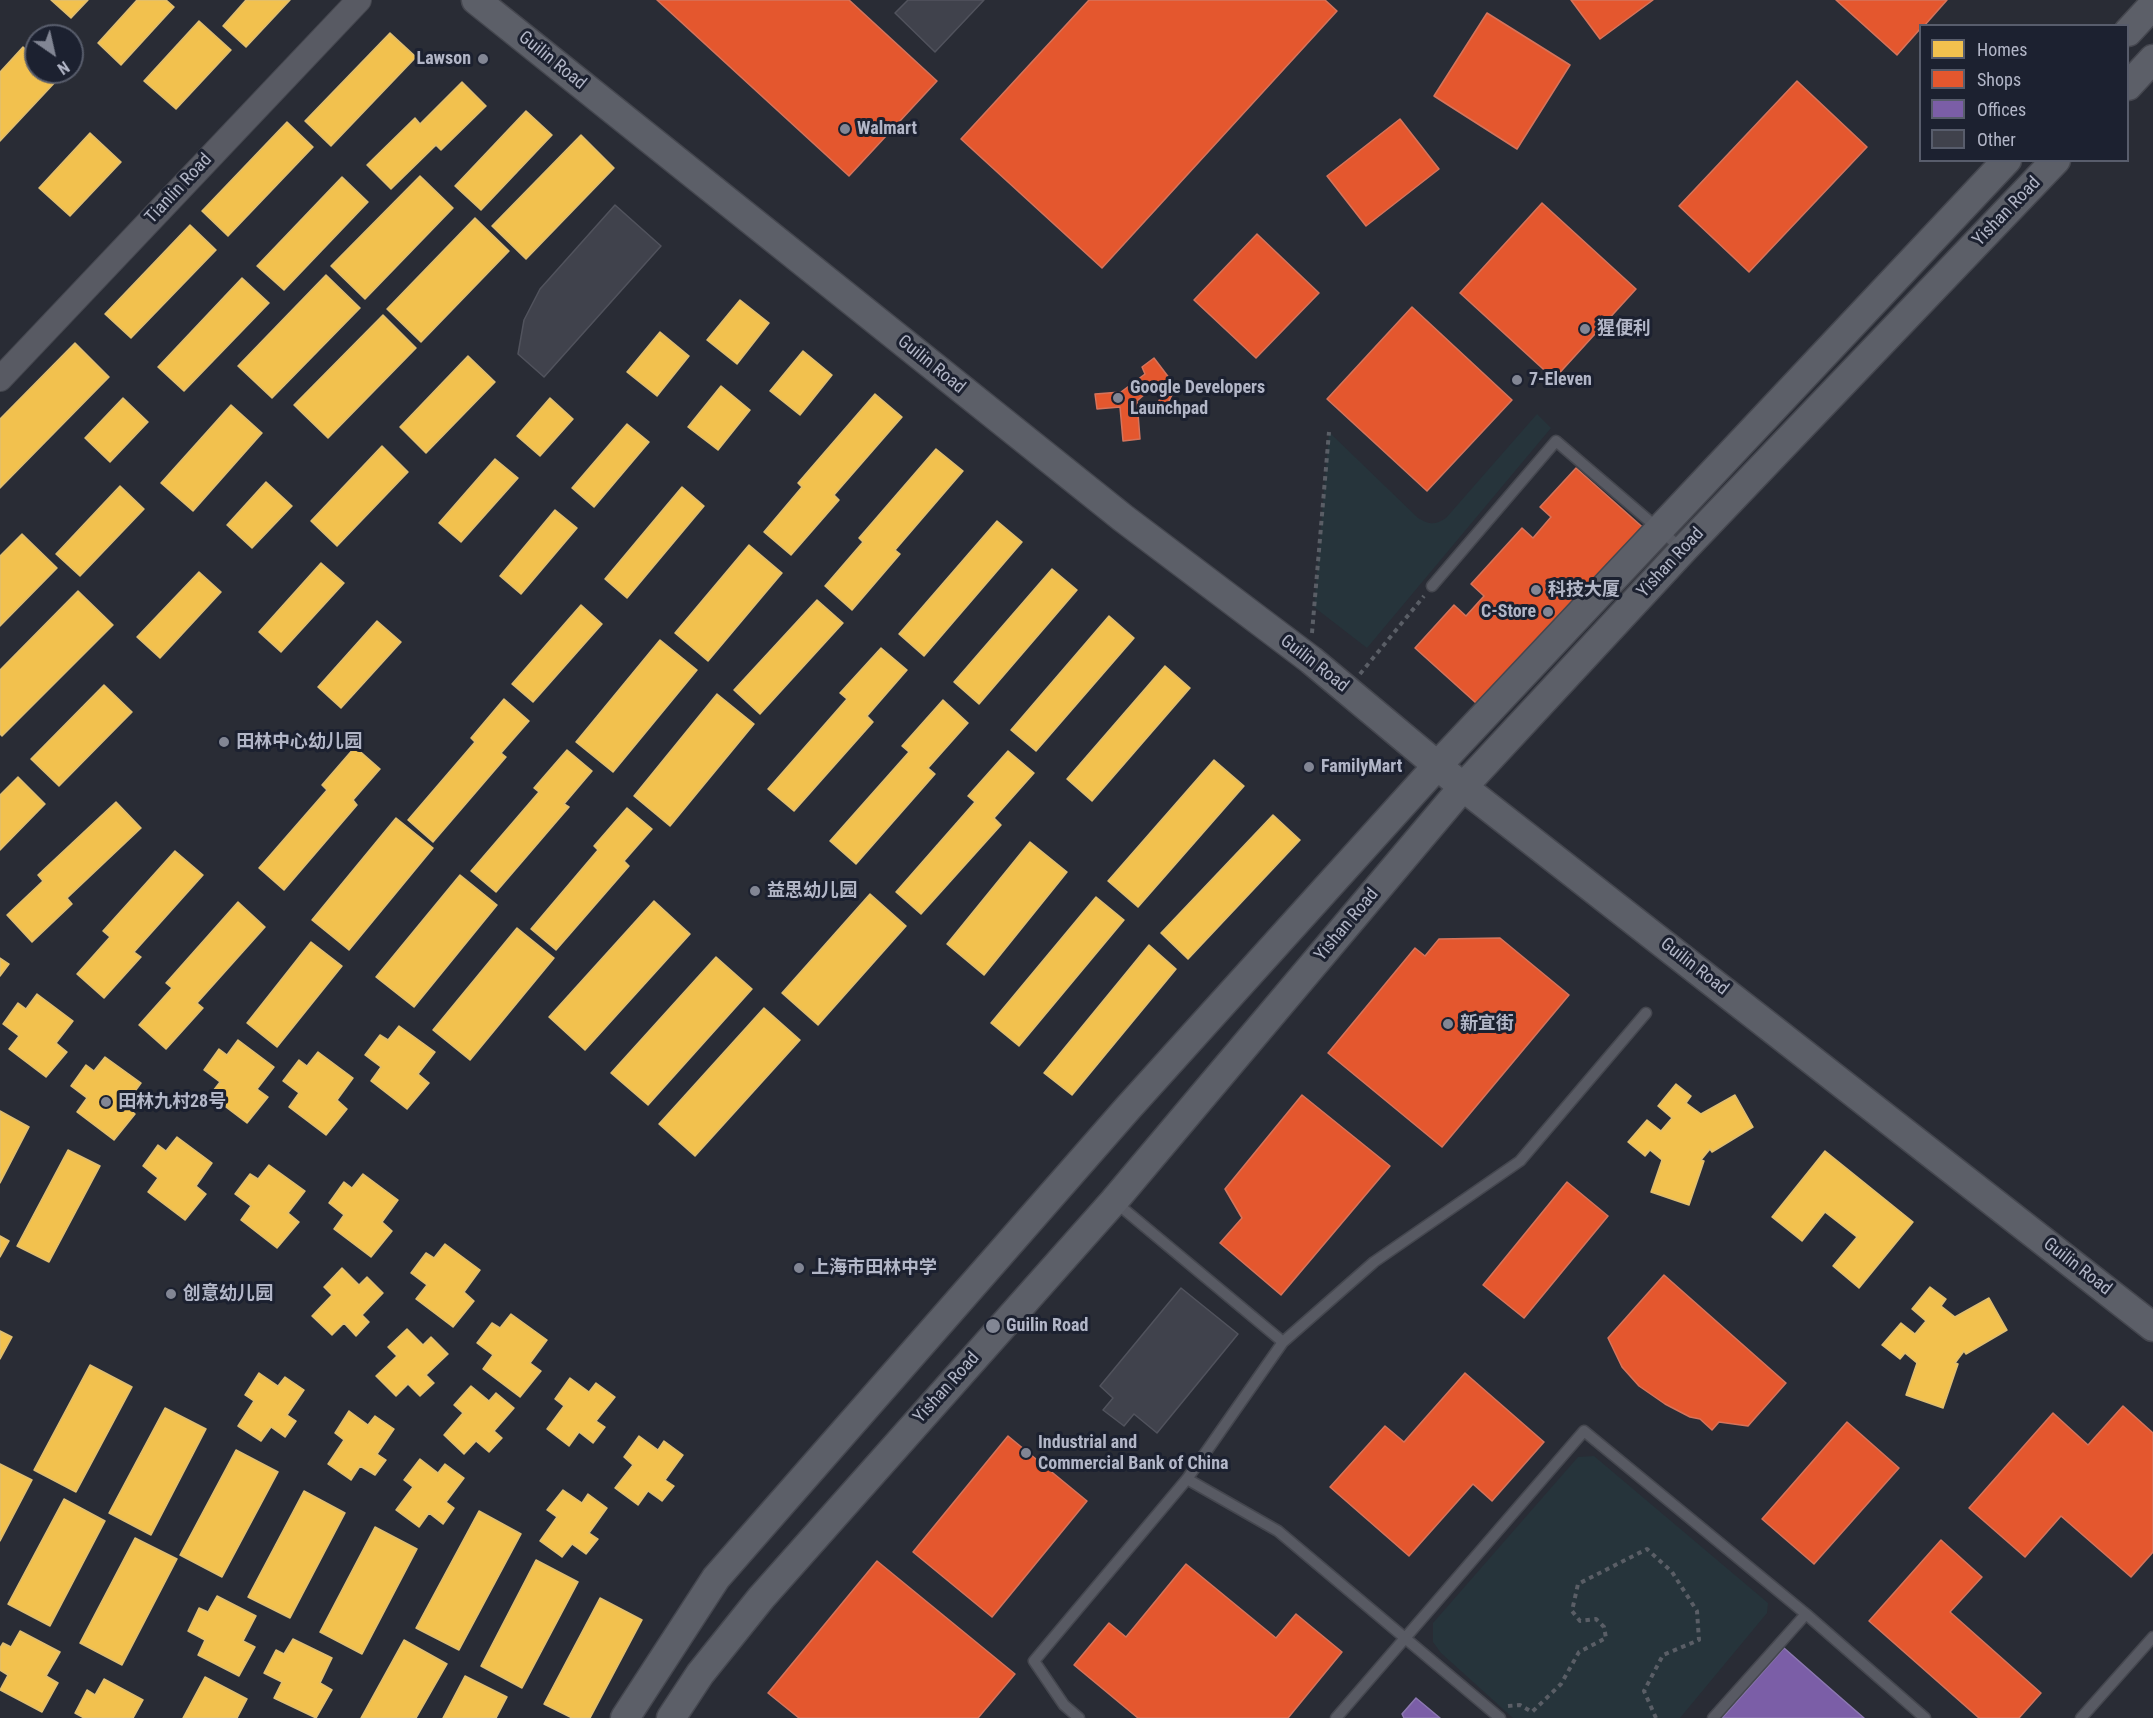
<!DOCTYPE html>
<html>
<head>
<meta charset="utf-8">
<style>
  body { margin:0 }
  #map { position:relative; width:2153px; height:1718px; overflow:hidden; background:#292c35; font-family:"Roboto Condensed",sans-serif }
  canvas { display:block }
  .legend { position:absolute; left:1919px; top:24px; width:210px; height:138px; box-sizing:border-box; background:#1c2130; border:2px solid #585d6c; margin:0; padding:8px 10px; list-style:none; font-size:18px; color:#b2b6c7 }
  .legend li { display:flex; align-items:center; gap:12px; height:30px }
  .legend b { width:30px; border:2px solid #585d6c }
  .north { position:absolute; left:24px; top:24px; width:60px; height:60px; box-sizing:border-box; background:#1c2130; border:2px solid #585d6c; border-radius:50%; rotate:146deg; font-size:16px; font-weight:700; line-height:24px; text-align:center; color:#b2b6c7 }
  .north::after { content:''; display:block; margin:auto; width:21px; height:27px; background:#828694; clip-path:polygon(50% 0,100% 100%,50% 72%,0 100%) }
</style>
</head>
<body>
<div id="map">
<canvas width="2153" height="1718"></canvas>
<ul class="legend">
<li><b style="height:16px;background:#f2c14e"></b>Homes</li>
<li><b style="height:16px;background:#e4572e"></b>Shops</li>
<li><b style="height:16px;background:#7b5ea7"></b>Offices</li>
<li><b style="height:16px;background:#40424c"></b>Other</li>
</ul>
<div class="north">N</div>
</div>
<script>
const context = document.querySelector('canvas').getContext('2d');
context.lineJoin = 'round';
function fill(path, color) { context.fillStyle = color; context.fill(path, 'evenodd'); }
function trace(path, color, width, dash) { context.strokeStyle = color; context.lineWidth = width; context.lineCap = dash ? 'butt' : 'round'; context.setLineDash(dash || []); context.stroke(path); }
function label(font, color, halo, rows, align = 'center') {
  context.font = font + ' "Roboto Condensed","Noto Sans SC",sans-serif'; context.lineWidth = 6; context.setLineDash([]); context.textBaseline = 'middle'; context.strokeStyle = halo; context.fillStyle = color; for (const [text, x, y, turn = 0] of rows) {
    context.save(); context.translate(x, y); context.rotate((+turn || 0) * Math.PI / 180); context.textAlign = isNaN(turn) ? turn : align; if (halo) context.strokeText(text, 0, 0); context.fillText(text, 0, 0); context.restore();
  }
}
const green = new Path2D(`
  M1537 414 1551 428 1367 648 1314 607 1329 432 1418 518C1430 525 1435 525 1446 518Z
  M1594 1456 1768 1603 1767 1613 1680 1718H1513L1441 1653 1433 1642V1623L1578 1457Z`);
const homes = new Path2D(`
  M51 0H88L71 18Z
  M137 0H166L174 7 121 65 98 43Z
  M246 0H290L246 47 223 26Z
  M199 21 231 50 176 109 144 81Z
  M390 33 416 57 331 146 305 121Z
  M23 47 36 59V72H50L58 79 0 141V72Z
  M462 82 486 106 441 150 436 145 391 189 367 165 415 118 420 124Z
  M526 111 552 135 481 210 455 186Z
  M287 122 313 147 228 236 202 211Z
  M90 133 121 162 70 216 39 188Z
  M581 135 614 168 526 259 492 226Z
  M420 176 453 208 365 299 331 266Z
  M342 177 368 202 284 290 257 266Z
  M475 218 509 251 421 342 387 309Z
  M190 225 216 250 131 338 105 314Z
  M326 275 360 308 272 398 238 366Z
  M242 278 269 303 184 391 158 367Z
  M740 300 769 323 737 364 707 340Z
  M383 315 416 348 328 438 294 405Z
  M660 332 689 356 657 396 627 372Z
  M75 343 109 377 0 488V419Z
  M803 351 832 375 800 415 770 391Z
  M468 356 495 382 426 453 400 427Z
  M721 386 750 410 718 450 688 427Z
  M875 394 902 417 834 495 839 500 791 555 764 532 802 487 798 483Z
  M123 398 148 422 110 462 85 438Z
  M550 398 573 419 540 456 517 436Z
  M231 405 262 433 193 511 161 483Z
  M627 424 649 442 594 507 572 488Z
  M382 446 408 472 337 546 311 521Z
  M936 449 963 471 895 550 900 554 852 610 825 586 863 542 859 538Z
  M495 459 518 478 461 542 439 523Z
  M266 482 292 506 252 548 227 525Z
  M120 486 144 509 80 576 56 554Z
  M682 487 704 506 627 598 605 579Z
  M555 510 577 528 521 594 500 576Z
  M997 521 1022 542 924 656 899 634Z
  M22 534 57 568 0 626V556Z
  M749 545 782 573 708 661 675 633Z
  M321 563 344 583 281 652 259 632Z
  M1052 569 1077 590 979 704 954 682Z
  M199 572 221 592 160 658 137 637Z
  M78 591 113 625 2 736 0 734V670Z
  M817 600 843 623 760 714 734 690Z
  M581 605 602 624 533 702 512 684Z
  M1109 616 1134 638 1036 751 1011 730Z
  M377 621 401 642 341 708 318 687Z
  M660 640 697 670 613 772 576 742Z
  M881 648 907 670 867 716 873 722 794 811 768 789 847 699 840 693Z
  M1165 666 1190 688 1092 801 1067 779Z
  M104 685 132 712 59 786 31 759Z
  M717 694 754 724 670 826 634 796Z
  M504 699 529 721 501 753 506 757 433 842 408 820 475 742 471 738Z
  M943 700 968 723 928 768 935 774 856 864 830 841 909 752 902 746Z
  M355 747 380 769 353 800 357 805 284 890 259 868 327 790 322 785Z
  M567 750 592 771 564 804 569 807 496 892 471 871 539 792 534 788Z
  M1008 751 1034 773 994 818 1001 825 921 914 896 892 975 802 968 796Z
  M1214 760 1244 786 1138 907 1108 881Z
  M18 777 45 804 0 850V795Z
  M116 802 141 828 67 898 72 904 32 942 7 915 43 881 38 875Z
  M627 808 652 829 624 861 629 866 556 950 531 929 598 850 594 846Z
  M1273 815 1300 840 1188 959 1161 933Z
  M396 818 433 848 349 950 312 920Z
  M1030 842 1067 872 984 975 947 944Z
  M175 851 203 875 134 952 141 957 104 998 77 974 110 937 103 931Z
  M460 875 497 905 414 1007 376 977Z
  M870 894 906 926 818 1025 782 993Z
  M1096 897 1124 920 1019 1046 991 1023Z
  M654 901 690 934 585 1050 549 1017Z
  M238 902 265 927 197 1003 203 1008 166 1049 139 1025 172 988 166 983Z
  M517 928 554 958 470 1060 433 1030Z
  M311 942 342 966 277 1047 247 1023Z
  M1149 945 1176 969 1072 1095 1044 1073Z
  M716 957 752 989 648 1105 611 1073Z
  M0 958 9 964 0 976Z
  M37 994 73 1021 56 1043 67 1052 46 1077 9 1049 19 1036 3 1024 18 1003 26 1009Z
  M764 1008 800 1040 695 1156 659 1124Z
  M399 1026 435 1052 418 1074 429 1083 407 1109 371 1081 381 1067 365 1055 380 1035 388 1040Z
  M238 1040 274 1067 257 1089 268 1097 247 1123 210 1095 220 1082 204 1070 219 1049 227 1055Z
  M318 1052 353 1078 337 1100 347 1109 326 1135 289 1107 299 1093 283 1081 299 1060 307 1066Z
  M105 1057 141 1083 125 1105 135 1114 114 1140 77 1112 87 1098 71 1086 86 1065 94 1071Z
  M1676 1084 1691 1096 1686 1103 1701 1114 1735 1095 1753 1127 1712 1152 1710 1149 1701 1160 1704 1161 1689 1205 1651 1192 1662 1160 1650 1150 1645 1156 1628 1142 1647 1120 1661 1131 1672 1118 1658 1106Z
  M0 1111 29 1127 0 1183Z
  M177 1137 212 1163 196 1186 206 1194 185 1220 148 1192 158 1178 143 1166 158 1145 166 1151Z
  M68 1150 100 1166 49 1262 17 1246Z
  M1825 1151 1913 1222 1859 1288 1833 1266 1857 1237 1825 1212 1802 1241 1772 1217Z
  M269 1165 305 1191 288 1213 299 1222 277 1248 241 1220 251 1206 235 1194 250 1174 258 1179Z
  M363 1174 398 1200 382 1222 392 1231 371 1257 334 1229 344 1215 329 1203 344 1182 352 1188Z
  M0 1236 9 1241 0 1257Z
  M445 1244 480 1270 464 1292 474 1301 453 1327 416 1299 427 1285 411 1273 426 1253 434 1258Z
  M342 1268 359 1285 367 1277 383 1293 362 1315 369 1322 356 1336 344 1323 332 1335 312 1316 332 1295 324 1287Z
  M1930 1287 1946 1299 1941 1306 1955 1317 1989 1298 2007 1330 1966 1354 1964 1351 1955 1363 1958 1364 1943 1408 1906 1395 1917 1363 1905 1353 1900 1359 1882 1345 1901 1323 1915 1334 1926 1321 1912 1309Z
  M511 1314 547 1340 530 1363 541 1371 520 1397 483 1369 493 1355 477 1343 492 1323 500 1328Z
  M407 1329 423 1345 431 1337 448 1354 426 1375 434 1383 420 1396 408 1384 396 1396 376 1376 397 1356 388 1347Z
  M0 1331 12 1337 0 1359Z
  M90 1365 132 1387 76 1492 34 1470Z
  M259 1373 278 1386 285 1377 304 1390 287 1415 296 1421 285 1437 271 1427 261 1441 238 1426 254 1401 245 1395Z
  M570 1378 589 1392 596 1383 615 1397 596 1421 605 1427 593 1443 579 1432 569 1446 547 1429 564 1406 555 1399Z
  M471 1386 489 1401 496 1393 514 1408 494 1431 502 1438 489 1452 476 1441 464 1454 444 1435 463 1413 454 1405Z
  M165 1408 206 1429 151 1535 109 1513Z
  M349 1411 368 1425 375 1416 394 1429 377 1454 386 1460 375 1475 360 1466 351 1480 328 1464 344 1440 335 1433Z
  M639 1436 658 1450 664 1441 683 1455 665 1480 674 1486 662 1501 648 1491 638 1505 615 1488 633 1465 624 1457Z
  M236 1450 278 1472 222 1577 180 1555Z
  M420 1459 438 1473 445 1464 464 1478 446 1502 454 1508 443 1524 429 1513 419 1527 396 1510 413 1487 404 1480Z
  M0 1464 32 1480 0 1541Z
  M563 1490 582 1503 588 1494 607 1508 589 1533 598 1539 586 1554 572 1544 562 1557 540 1541 557 1517 547 1510Z
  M304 1491 345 1513 290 1618 248 1597Z
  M64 1499 105 1521 50 1626 8 1604Z
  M479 1511 521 1534 459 1650 416 1628Z
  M375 1527 417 1549 362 1654 320 1632Z
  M135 1538 177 1559 122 1665 80 1643Z
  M536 1560 578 1582 522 1688 481 1666Z
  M217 1596 256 1616 243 1641 255 1647 239 1676 198 1655 205 1640 188 1631 199 1608 208 1612Z
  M600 1598 642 1620 590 1718H572L544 1704Z
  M20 1631 60 1652 46 1676 58 1683 42 1712 0 1690 8 1675 0 1670V1648L3 1643 11 1647Z
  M293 1639 332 1658 320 1683 332 1690 316 1718 274 1698 282 1682 264 1673 276 1650 284 1654Z
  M404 1640 447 1664 416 1718H361Z
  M465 1676 507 1697 496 1718H443Z
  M205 1677 247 1699 237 1718H183Z
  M104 1679 143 1700 133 1718H84L75 1713 87 1690 95 1695Z`);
const shops = new Path2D(`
  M657 0H849L937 81 849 176Z
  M1089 0H1325L1337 11 1102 268 961 139Z
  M1571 0H1653L1600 39Z
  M1836 0H1947L1924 26H1920V29L1897 55Z
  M1487 13 1570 65 1517 149 1434 96Z
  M1797 81 1867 147 1749 272 1679 206Z
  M1400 119 1439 169 1366 226 1327 176Z
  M1542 203 1636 289 1554 379 1460 293Z
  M1257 234 1319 293 1256 358 1194 300Z
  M1412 307 1512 400 1427 491 1327 399Z
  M1154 358 1176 387 1165 409 1157 405 1164 390 1154 386 1137 401 1140 439 1123 441 1120 407 1097 409 1095 394 1121 392 1145 374 1142 367Z
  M1576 468 1648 532 1486 712 1415 648 1454 605 1466 616 1484 596 1471 584 1522 528 1533 538 1551 517 1540 507Z
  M1500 938 1569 995 1442 1147 1328 1053 1415 948 1425 956 1439 939Z
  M1302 1095 1390 1166 1281 1295 1220 1243 1242 1218 1225 1189Z
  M1567 1182 1608 1216 1524 1318 1483 1285Z
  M1664 1275 1786 1383 1748 1426 1719 1422 1712 1430 1700 1419 1690 1417 1665 1404 1639 1386 1622 1367 1608 1338Z
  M1465 1373 1544 1442 1492 1501 1473 1484 1409 1556 1330 1487 1385 1426 1404 1442Z
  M2123 1406 2153 1433V1552L2131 1577 2061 1516 2025 1557 1969 1508 2053 1413 2088 1445Z
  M1847 1422 1899 1468 1814 1564 1762 1519Z
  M1008 1436 1087 1501 992 1617 913 1552Z
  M1941 1540 1982 1577 1950 1612 2041 1693 2019 1718H1979L1869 1621Z
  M877 1561 1015 1674 978 1718H799L768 1693Z
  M1186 1564 1276 1638 1296 1614 1342 1652 1288 1718H1138L1074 1665 1109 1623 1126 1637Z`);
const offices = new Path2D(`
  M1784 1648 1833 1691 1864 1718H1722Z
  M1416 1698 1440 1718H1404L1402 1714Z`);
const building = new Path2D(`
  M908 0H984L935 52 895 13Z
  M615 205 661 246 544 377 518 354 524 320 540 289Z
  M1181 1288 1238 1334 1157 1433 1134 1414 1124 1426 1103 1410 1113 1398 1100 1386Z`);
const path = new Path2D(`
  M1312 633 1329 432
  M1360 674 1424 596
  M1508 1706 1520 1705 1532 1712 1561 1684 1579 1652 1606 1638 1604 1627 1596 1619 1580 1621 1572 1611 1578 1584 1647 1549 1672 1572 1697 1611 1699 1640 1663 1655 1644 1691 1656 1718`);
const service = new Path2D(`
  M1432 586 1556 441 1682 549
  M1114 1201 1283 1342
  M1187 1479 1278 1531 1500 1718
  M1079 1718 1064 1705 1034 1661 1187 1479 1283 1342 1374 1262 1520 1161 1646 1013
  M1336 1718 1584 1431 1806 1614 1925 1718
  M1713 1718 1806 1614
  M2081 1718 2153 1637`);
const tertiary = new Path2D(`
  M0 379 359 0`);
const secondary = new Path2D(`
  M476 0 1123 518 1311 660 1463 787 2153 1327
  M2128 32 2153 5
  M2128 86 2153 59
  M625 1718 716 1578 1128 1108 1437 766 2007 160
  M671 1718 700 1674 761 1598 1114 1201 1463 787 1683 550 2056 160`);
const markers = [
  [483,59,6,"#828694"],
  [845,129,6,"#828694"],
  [1585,329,6,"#828694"],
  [1517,380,6,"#828694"],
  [1118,398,6,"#828694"],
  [1536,590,6,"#828694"],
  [1548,612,6,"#828694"],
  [224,742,6,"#828694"],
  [1309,767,6,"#828694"],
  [755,891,6,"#828694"],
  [1448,1024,6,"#828694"],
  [106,1102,6,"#828694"],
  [799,1268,6,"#828694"],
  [171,1294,6,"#828694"],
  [993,1326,8,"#828694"],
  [1026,1453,6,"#828694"]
];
const poiNames = [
  ["Lawson",471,59,"right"],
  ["Walmart",857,129],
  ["猩便利",1597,329],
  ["7-Eleven",1529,380],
  ["Google Developers",1130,388],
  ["Launchpad",1130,409],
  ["科技大厦",1548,590],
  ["C-Store",1536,612,"right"],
  ["田林中心幼儿园",236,742],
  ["FamilyMart",1321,767],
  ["益思幼儿园",767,891],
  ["新宜街",1460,1024],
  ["田林九村28号",118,1102],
  ["上海市田林中学",811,1268],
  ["创意幼儿园",183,1294],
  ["Guilin Road",1006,1326],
  ["Industrial and",1038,1443],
  ["Commercial Bank of China",1038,1464]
];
const streetNames = [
  ["Guilin Road",552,61,39],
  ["Tianlin Road",179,189,-47],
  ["Yishan Road",2007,212,-46],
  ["Guilin Road",931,365,39],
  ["Yishan Road",1671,563,-47],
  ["Guilin Road",1314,664,38],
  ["Yishan Road",1347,925,-50],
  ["Guilin Road",1694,967,38],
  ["Guilin Road",2077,1267,38],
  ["Yishan Road",947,1388,-48]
];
fill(green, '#26343b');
fill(homes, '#f2c14e');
trace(homes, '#dfbe72', 1.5);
fill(shops, '#e4572e');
trace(shops, '#d5745c', 1.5);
fill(offices, '#7b5ea7');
trace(offices, '#8c78b1', 1.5);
fill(building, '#40424c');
trace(building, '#51535d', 1.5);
trace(service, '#45474f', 13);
trace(tertiary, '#45474f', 26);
trace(secondary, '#45474f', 31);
trace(path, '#5a5e66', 4, [4.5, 4.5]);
trace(service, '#585a63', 10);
trace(tertiary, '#585a63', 24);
trace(secondary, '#5c5f68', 28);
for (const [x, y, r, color] of markers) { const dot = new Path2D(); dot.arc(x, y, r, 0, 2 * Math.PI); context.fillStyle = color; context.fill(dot); trace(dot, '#1c2130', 2); }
label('bold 18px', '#b2b6c7', '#1c2130', poiNames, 'left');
label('18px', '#b2b6c7', '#1c2130', streetNames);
</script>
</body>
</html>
